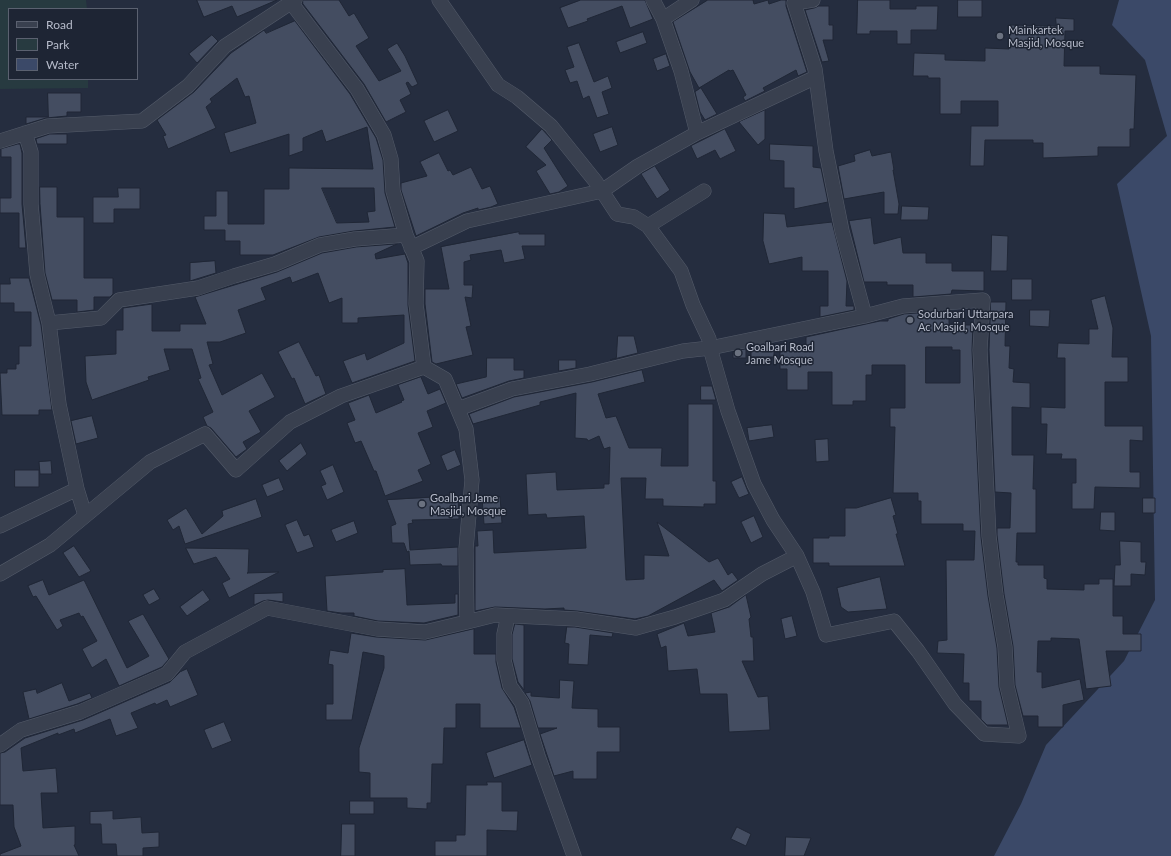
<!DOCTYPE html>
<html>
<head>
<meta charset="utf-8">
<style>
  body { margin:0 }
  #map { position:relative; width:1171px; height:856px; overflow:hidden; background:#252d3f; font-family:Lato,sans-serif }
  canvas { display:block }
  .legend { position:absolute; left:8px; top:8px; width:130px; height:72px; box-sizing:border-box; background:#1e2534; border:1px solid #5b6170; margin:0; padding:5px 7px; list-style:none; font-size:12px; color:#b6bbca }
  .legend li { display:flex; align-items:center; gap:8px; height:20px }
  .legend b { width:20px; border:1px solid #5b6170 }
</style>
</head>
<body>
<div id="map">
<canvas width="1171" height="856"></canvas>
<ul class="legend">
<li><b style="height:5px;background:#39404f"></b>Road</li>
<li><b style="height:11px;background:#273a40"></b>Park</li>
<li><b style="height:11px;background:#3b4968"></b>Water</li>
</ul>
</div>
<script>
const context = document.querySelector('canvas').getContext('2d');
context.lineJoin = 'round';
function fill(path, color) { context.fillStyle = color; context.fill(path, 'evenodd'); }
function trace(path, color, width, dash) { context.strokeStyle = color; context.lineWidth = width; context.lineCap = dash ? 'butt' : 'round'; context.setLineDash(dash || []); context.stroke(path); }
function label(font, color, halo, rows, align = 'center') {
  context.font = font + ' Lato,sans-serif'; context.lineWidth = 3; context.setLineDash([]); context.textBaseline = 'middle'; context.strokeStyle = halo; context.fillStyle = color; for (const [text, x, y, turn = 0] of rows) {
    context.save(); context.translate(x, y); context.rotate((+turn || 0) * Math.PI / 180); context.textAlign = isNaN(turn) ? turn : align; if (halo) context.strokeText(text, 0, 0); context.fillText(text, 0, 0); context.restore();
  }
}
const green = new Path2D(`
  M0 0H86L87 9H9V79H88V88L0 89Z`);
const water = new Path2D(`
  M1119 0H1171V856H994L1021 804 1046 745 1124 661 1155 600 1151 336 1117 184 1167 136 1145 60 1112 25Z`);
const building = new Path2D(`
  M197 0H277L237 17 232 6 204 17Z
  M303 0H339L349 16 354 13 369 38 356 46 379 81 401 71 387 49 397 43 405 56 418 84 412 87 408 82 406 83 411 94 400 100 406 112 386 122 364 84 303 4Z
  M581 0H645L653 19 630 28 622 6 587 19 588 21 568 28 560 8Z
  M708 0H753L754 4 768 0 769 4 781 0H786V6L807 72 798 76 796 70 763 88 765 91 745 101 743 97 746 95 733 70 730 71 729 70 699 88 690 72 673 22Z
  M858 0H890V9H916V6H938L937 30H911V44H897V31H870V34H857Z
  M958 0H982V17H958Z
  M819 6H829V25H833V40H823L829 61 822 62 805 10 814 8Z
  M1056 18 1074 19V31H1065L1064 66H1100V74L1136 75 1134 129H1130V147H1098V156L1043 158V143H1033V140H985L984 166H970L971 126H998V101H961V114H940V78H928V76H913L914 53 945 54V60L985 61V48L1009 49 1010 25 1056 26Z
  M295 21 350 94 376 138 383 160 385 193 395 227 354 231 319 237 273 255H240V241H225V230H204V216H216V191H228V224H264V189H289V168L373 169 367 127 326 142 322 130 303 138V151L289 156V134L230 153 224 133 256 123 249 96 245 97 237 78 210 99 212 102 206 107 216 128 168 149 163 136 166 135 157 120 194 92 231 53 264 30 266 33ZM322 188H374L375 211 367 212 369 222 337 223Z
  M643 32 647 43 620 53 616 42Z
  M212 35 218 41 197 63 189 54Z
  M579 43 594 82 608 76 612 88 602 92 609 114 597 118 589 96 583 99 577 81 570 83 565 70 574 67 567 47Z
  M666 54 670 66 657 71 653 59Z
  M701 88 717 114 705 120 700 112 695 92Z
  M48 93H81V112H67V116L46 118 26 124V117H48Z
  M448 110 458 131 434 142 424 121Z
  M765 110V139L758 145 739 122Z
  M612 127 618 145 600 152 593 134Z
  M542 129 552 140 544 148 568 186 559 192 550 194 536 171 546 165 526 147Z
  M725 129 736 151 720 159 715 150 697 159 691 146Z
  M50 134H67V144H37L36 139Z
  M18 144H20L22 153V204L26 248H19V213H0V198H11V157H1V149Z
  M770 144 813 146V167L821 168 828 202 794 209V188H784V161L770 160Z
  M870 150 872 156 891 152 894 170H893L899 204 898 214H884V192L844 199 838 166 855 161 854 155Z
  M439 153 448 171 450 170 453 175 471 167 482 189 490 186 498 204 491 207 478 210V208L463 213 416 236 401 190V183L427 176 420 162Z
  M655 166 670 190 657 199 641 174Z
  M40 187H57V217H84V278H113V294L110 297H94V310L77 312V300H52L45 273 40 204Z
  M118 188H140V209H114V223H93V197H118Z
  M902 206 929 207 928 220H901Z
  M764 213 785 214 787 227 832 222 847 281 846 306H854V310L820 317V306H828V271H802V257L769 264 763 241Z
  M871 218 874 244 901 237 903 253H926V263H952V271H984V291L952 290 951 294 913 297V285H887V282H864L849 221Z
  M519 232V234H545V246H522L525 259 504 263 501 250 470 255 471 260 464 262V285H473L472 298 465 297 471 326 466 327 473 355 436 364 432 362 425 304V289H449L441 247Z
  M992 235 1008 236 1007 271H991Z
  M397 244 375 254 376 259 405 254 408 263V305L415 361 352 383 343 361 365 353 367 360 404 343V315L358 318V323H342V298L329 303 318 273 292 283 290 277 261 288 266 300 238 310 246 333 220 342H207L213 364 209 365 222 395 262 373 275 397 249 411 261 432 243 442 247 449 236 457 211 428 207 426 203 417 213 412 198 379 201 378 192 349H164L170 370 148 377 149 380 92 400 86 382 85 356 116 354V330H123V308L152 304V331H180V324H206L195 297 277 272 322 253 356 247Z
  M215 261 216 273 190 281V263Z
  M10 278H29L41 325 52 410H39V415H2L0 373H7V369H16V364H19V346H31V312H14V303H0V284H10Z
  M1012 279H1032V300H1012Z
  M1105 296 1113 328 1112 357H1128V382H1105V426H1143V441L1130 440V472H1140V488L1095 487 1094 509H1072V483H1076V459H1061L1062 454H1046L1047 424H1041V407L1065 408V358H1057L1058 343 1089 344V329H1098L1091 300Z
  M991 302H1006L1005 346H1010L1009 368 1014 369 1013 382 1030 383V408L1012 407V455H1034L1033 489H1036V533H1017L1016 562H1018V565H1044V578L1047 579V589L1084 590V584H1099V579H1113V616H1123V634H1141V651H1106L1111 686 1086 689 1079 639 1051 638V641H1038L1037 672H1042V688L1080 679 1084 700 1063 705V727H1038V716H1023L1015 685 1013 646 1004 594 997 535V528H1010L1011 493 995 492 989 350Z
  M1030 310H1050L1049 327 1030 326Z
  M949 311V325H973L972 350 981 537 988 596 997 648 999 687 1008 725H987L981 719V701H969V683H963L964 654 937 653 938 641 947 640 946 560H974L975 531H963V524H921V501H918V493H893L895 427H890V408H905V365H872V375H866V401H853V405H832V372H808V390H787V369H780V351H800V347H806V337L880 321H888V319L904 314ZM926 347H952V350H960V383H926Z
  M618 336H634L638 353 610 360 616 358Z
  M299 342 316 376 319 375 326 394 305 404 294 378 292 379 278 352Z
  M774 344V357H751V348Z
  M746 349V358H733V352Z
  M487 358H514V370H524V378L509 381 462 398 456 384 486 377Z
  M559 360H576V368L559 371Z
  M642 370 645 382 598 394 606 418 616 416 629 448H662L661 466H688V404H713V481H716V504H704V507L663 506V499H645L646 478H621L626 580 644 579V555L669 556 657 522 709 562 718 558 728 575 732 572 738 580 722 591 714 580 648 616 635 619 577 611 564 610V608L545 609 495 607 475 611V546H478L477 531 493 530 494 553 586 548 584 516 547 518 546 514 528 515 526 474 556 472 557 490 604 488V484H609L610 447 604 449 599 436 588 441 587 439 575 438 576 393 540 402V405L473 424 469 414 514 397 592 382Z
  M421 377 428 394 440 389 446 403 427 411 433 427 418 433 431 464 418 470 423 481 385 496 376 471H374L361 441 355 443 347 423 355 420 348 403 369 395 376 413 402 402 401 401 404 400 398 385Z
  M701 386H712L716 400H701Z
  M92 416 98 438 76 444 71 421Z
  M772 425 774 437 749 441 747 428Z
  M828 439 829 461 816 462 815 440Z
  M301 443 307 454 287 471 279 461Z
  M455 450 461 465 447 471 441 456Z
  M51 461 52 474H40L39 462Z
  M333 465 344 492 327 500 321 486 326 484 320 471Z
  M15 470H39V487H15Z
  M742 477 749 494 739 498 731 482Z
  M279 478 284 490 267 497 262 485Z
  M441 497V499L458 498 459 519 412 520 413 523 408 524 410 550 458 547V566H442L441 564 410 565 409 551 407 552 404 543H392L391 526 396 524 387 500Z
  M500 497 502 523 484 524 482 498Z
  M891 498 896 515 893 516 898 534H896L905 566H829V563H813V538H829V536H845V508H856Z
  M1143 498H1155V513H1143Z
  M256 499 262 517 185 544 179 526 173 530 167 520 186 508 202 534 223 516 222 511Z
  M1101 512H1115V531L1100 530Z
  M754 516 763 537 751 543 741 522Z
  M297 520 304 536 309 534 314 547 297 553 285 525Z
  M354 521 358 533 336 542 331 530Z
  M1120 541 1141 542V562H1146L1145 575 1131 574V586H1114L1115 565H1120Z
  M74 546 91 571 79 577 63 553Z
  M186 548 249 549 248 573H247L279 572 229 598 222 583 230 579 216 557 194 564Z
  M405 569 407 605 455 603V594H458V615L424 623 378 621 354 616V613H341L327 611 325 576 383 572V570Z
  M880 577 887 609 848 612 841 607 837 588Z
  M43 580 49 595 84 580 127 668 149 656 128 621 143 614 169 659 162 667 119 686 106 659 92 668 82 649 97 641 83 616 81 617 79 613 60 620 63 626 57 630 36 596 33 597 28 586Z
  M154 589 160 599 149 605 143 595Z
  M203 590 210 600 187 616 180 607Z
  M283 593V602L268 600 263 601 254 605V594Z
  M746 595 751 617 749 619 751 637H753L754 661H742L758 697 768 696 770 730 729 732 727 694H700L697 669 668 671 666 646 661 648 657 634 684 623 688 636 715 632 711 613 729 607Z
  M792 616 797 636 785 639 781 619Z
  M515 624 524 625V690L518 682 512 659V635Z
  M567 627H575L613 633 612 637 590 635 588 665 568 664 569 644 565 643Z
  M474 629V654H496V662L502 688 514 707 521 728H480V704H456V728H444L443 764H432L431 803H427V809L407 808V798H370V773L359 772V748L384 668V656L363 652 352 720H326V704H333V665L328 664 330 650 348 653 351 633 376 637 425 640Z
  M187 669 198 695 170 707 167 700 156 705 155 703 131 713 138 728 116 736 110 719 75 733 74 729 58 735V733L21 748 23 771 56 768 58 793H41L43 828 75 826V845H74L79 856H0V854L21 846 14 827 13 805H0V753L5 752 25 738 83 720 170 682 180 672Z
  M560 680 574 681 572 708 598 709V727H620V752H597V779H573V771L554 776 540 734 557 728H538L530 701 525 693 531 692V696L559 698Z
  M62 683 69 701 90 693 92 698 77 704 29 719 23 692 36 689 37 693Z
  M224 722 232 741 212 749 204 730Z
  M524 740 532 765 494 778 486 753Z
  M487 782H502V811H518L517 831 487 830V856H435V841H456V835H465L466 785H487Z
  M350 801H374V814H350Z
  M113 811V819L141 817 142 833 159 832V847L143 848V856H117L116 844H102L101 824H90V812Z
  M342 824H355V856H341Z
  M737 827 751 834 746 846 731 839Z
  M786 837 811 838 804 856H785Z`);
const street = new Path2D(`
  M289 0 357 89 384 135 391 159 393 191 406 235
  M439 0 498 85 517 97 551 126 596 182 617 214 634 217 648 226 681 271 693 305 709 339 710 348 683 351 590 374 512 389 458 409
  M653 0 663 19 692 0
  M813 0 794 3 815 69 826 151 842 231 865 316
  M663 19 681 71 697 133
  M25 133 31 152V204L37 274 49 323 59 404 77 489
  M0 141 48 126 142 121 188 86 225 46 295 0
  M648 226 704 191
  M411 248 467 221 602 191 638 166 697 133 816 77
  M983 300 980 350 989 536 996 595 1005 647 1007 686 1019 736 984 734 955 704 918 651 894 621 826 635 813 592 797 556 773 520 754 484 728 411 710 348 865 316 903 306Z
  M49 323 101 318 119 300 198 288 234 276 275 264 320 245 355 239 406 235 417 261 416 304 424 367
  M0 526 77 489 85 515
  M0 574 50 545 150 462 205 434 236 470 290 422 341 396 424 367 445 379 466 429 472 480 466 549 467 622 425 632 377 629 267 608 185 652 167 674 80 712 21 730 0 745
  M508 616 504 634V660L510 686 522 703 538 756 574 856
  M467 622 495 615 576 619 636 628 675 617 724 600 762 574 797 556`);
const markers = [
  [1000,36,4,"#6b7280"],
  [910,320,4,"#6b7280"],
  [738,353,4,"#6b7280"],
  [422,504,4,"#6b7280"]
];
const poiNames = [
  ["Mainkartek",1008,30],
  ["Masjid, Mosque",1008,43],
  ["Sodurbari Uttarpara",918,314],
  ["Ac Masjid, Mosque",918,327],
  ["Goalbari Road",746,347],
  ["Jame Mosque",746,360],
  ["Goalbari Jame",430,498],
  ["Masjid, Mosque",430,511]
];
fill(green, '#273a40');
fill(water, '#3b4968');
fill(building, '#444d61');
trace(building, '#202736', 1);
trace(street, '#545b6a', 15);
trace(street, '#39404f', 14);
for (const [x, y, r, color] of markers) { const dot = new Path2D(); dot.arc(x, y, r, 0, 2 * Math.PI); context.fillStyle = color; context.fill(dot); trace(dot, '#1e2534', 1.5); }
label('11px', '#b6bbca', '#1e2534', poiNames, 'left');
</script>
</body>
</html>
